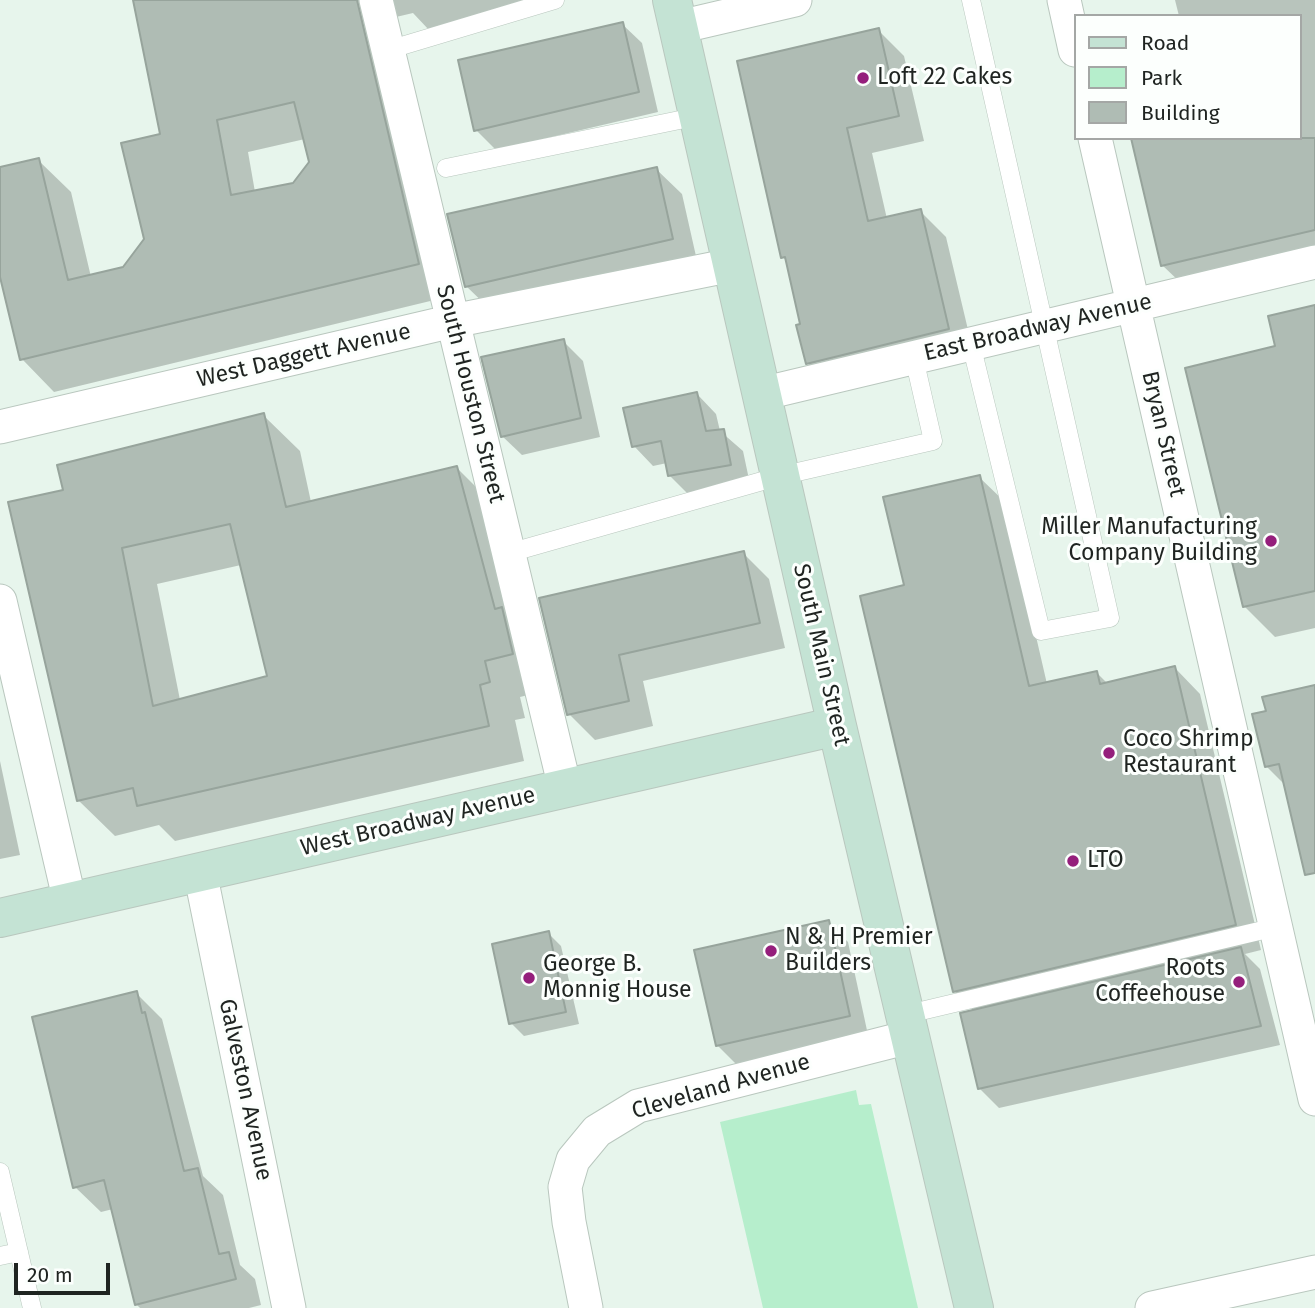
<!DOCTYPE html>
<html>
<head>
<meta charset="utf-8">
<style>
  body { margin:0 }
  #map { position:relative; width:1315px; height:1308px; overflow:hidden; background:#e7f5ec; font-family:"Fira Sans",sans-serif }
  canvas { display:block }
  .legend { position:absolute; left:1074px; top:14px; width:228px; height:126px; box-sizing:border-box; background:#fcfffd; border:2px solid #a4a7a5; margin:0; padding:9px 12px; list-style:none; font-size:21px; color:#1f2421 }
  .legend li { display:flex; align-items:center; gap:14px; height:35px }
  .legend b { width:35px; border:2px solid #a4a7a5 }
  .scale { position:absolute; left:14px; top:1263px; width:96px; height:32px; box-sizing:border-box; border:4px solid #1f2421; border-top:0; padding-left:9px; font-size:21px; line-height:24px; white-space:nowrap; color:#1f2421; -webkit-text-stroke:5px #fcfffd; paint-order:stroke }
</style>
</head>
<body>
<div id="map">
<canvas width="1315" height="1308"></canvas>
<ul class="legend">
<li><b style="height:9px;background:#c4e3d4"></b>Road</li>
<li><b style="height:19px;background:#b6eecc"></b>Park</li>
<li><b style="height:19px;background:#afbcb4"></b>Building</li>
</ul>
<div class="scale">20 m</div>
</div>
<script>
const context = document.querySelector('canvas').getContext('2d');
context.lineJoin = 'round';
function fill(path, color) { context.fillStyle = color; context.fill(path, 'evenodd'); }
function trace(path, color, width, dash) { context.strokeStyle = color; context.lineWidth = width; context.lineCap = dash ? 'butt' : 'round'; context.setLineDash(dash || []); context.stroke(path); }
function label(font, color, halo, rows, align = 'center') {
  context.font = font + ' "Fira Sans",sans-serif'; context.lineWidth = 6; context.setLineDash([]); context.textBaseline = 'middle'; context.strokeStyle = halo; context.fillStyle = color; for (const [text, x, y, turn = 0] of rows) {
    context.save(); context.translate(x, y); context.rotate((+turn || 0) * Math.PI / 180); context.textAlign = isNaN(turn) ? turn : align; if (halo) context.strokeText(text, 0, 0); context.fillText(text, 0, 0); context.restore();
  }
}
const green = new Path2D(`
  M856 1090 859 1105 871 1104 918 1308H763L720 1122Z`);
const shadow = new Path2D(`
  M133 0H557L429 30 413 13 396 17 451 296 54 392 22 359 0 270V169L38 160 71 192 91 277 124 269 146 239 162 135ZM305 139 311 163 294 185 255 192 248 152Z
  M1175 0H1315V253L1182 284 1162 265 1299 138V16H1179Z
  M622 24 642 43 658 112 496 150 476 130Z
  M878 30 904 56 924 141 872 153 887 219 920 211 946 237 974 355 833 388 807 363 788 263 783 257Z
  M656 169 682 194 698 265 492 311 466 286Z
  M1315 307V628L1275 637 1244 606 1277 348Z
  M563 341 583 361 600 437 522 455 502 436Z
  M697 394 716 414 720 431 743 451 750 484 689 495 669 475 667 463 653 466 634 446Z
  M263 415 300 451 311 502 457 468 493 504 548 690 520 697 525 718 515 720 524 761 175 841 159 825 115 836 78 800 65 491ZM241 565 269 678 180 700 157 584Z
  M979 477 1005 502 1047 684 1096 672 1108 684 1175 668 1200 694 1261 950 1245 954 1260 969 1280 1045 999 1108 979 1088 975 1012 954 991 906 586Z
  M743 553 769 579 785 648 643 681 653 726 595 740 569 714 541 599Z
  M1315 687V854L1286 786 1266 766 1268 713Z
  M0 761 20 855 0 859Z
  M828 922 848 942 868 1035 737 1065 717 1045Z
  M548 933 561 946 579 1024 524 1036 511 1023Z
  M136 993 162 1019 203 1176 223 1195 240 1265 255 1279 261 1305 249 1308H140L136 1304 113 1209 101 1212 75 1187Z`);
const building = new Path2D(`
  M133 0H357L419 264 20 360 0 277V167L39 158 68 280 123 267 144 239 121 143 160 134ZM294 102 309 162 293 183 231 195 217 120Z
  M623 22 639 92 474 131 458 60Z
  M879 28 899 116 847 128 868 221 921 209 949 329 806 364 796 325 800 324 785 257 781 258 737 61Z
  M1131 138H1315V230L1161 266Z
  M657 167 673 239 465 287 447 214Z
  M1315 305V591L1243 607 1185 368 1275 346 1268 316Z
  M564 339 581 418 501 437 481 357Z
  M697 392 706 431 724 429 731 465 668 476 661 441 632 447 623 408Z
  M264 413 286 507 457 466 495 609 502 607 513 654 485 661 490 682 480 685 489 726 137 806 133 788 77 801 8 502 63 490 57 465ZM230 524 267 676 153 706 122 548Z
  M980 475 1029 686 1097 671 1100 684 1175 666 1236 925 953 992 860 596 904 585 883 497Z
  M744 551 760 623 619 655 629 701 567 715 539 598Z
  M1315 685V873L1305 875 1279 764 1265 767 1252 714 1266 711 1262 697Z
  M829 920 850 1016 716 1046 694 950Z
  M549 931 566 1012 509 1024 492 944Z
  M1241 947 1261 1026 978 1089 960 1013Z
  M137 991 142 1013 145 1012 184 1171 198 1168 219 1254 229 1252 236 1279 135 1305 104 1180 73 1188 32 1017Z`);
const lane = new Path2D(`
  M971 0 1110 618 1041 631 971 344
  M388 50 555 0
  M446 168 699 116
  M509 553 780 476 933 441 914 358
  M904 1015 1276 927
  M0 1172 32 1308
  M0 1256 19 1252`);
const street = new Path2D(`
  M376 0 565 788
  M1064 0 1075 50
  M679 27 795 0
  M1095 138 1315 1099
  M761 394 1315 262
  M0 427 453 321 732 265
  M0 601 70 902
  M200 872 289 1308
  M586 1308 569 1222 565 1187 573 1160 597 1131 638 1106 909 1037
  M1152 1308 1315 1272`);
const secondary = new Path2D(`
  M672 0 837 726 974 1308
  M0 918 837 726`);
const markers = [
  [863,78,7,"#951f7c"],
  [1271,541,7,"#951f7c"],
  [1109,753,7,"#951f7c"],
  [1073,861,7,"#951f7c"],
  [771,951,7,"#951f7c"],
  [529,978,7,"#951f7c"],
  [1239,982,7,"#951f7c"]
];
const poiNames = [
  ["Loft 22 Cakes",877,78],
  ["Miller Manufacturing",1257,528,"right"],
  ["Company Building",1257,554,"right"],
  ["Coco Shrimp",1123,740],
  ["Restaurant",1123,766],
  ["LTO",1087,861],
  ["N & H Premier",785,938],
  ["Builders",785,964],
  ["George B.",543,965],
  ["Monnig House",543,991],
  ["Roots",1225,969,"right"],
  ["Coffeehouse",1225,995,"right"]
];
const streetNames = [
  ["East Broadway Avenue",1038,328,-13],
  ["West Daggett Avenue",304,356,-13],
  ["South Houston Street",470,394,76],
  ["Bryan Street",1163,434,77],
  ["South Main Street",821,655,77],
  ["West Broadway Avenue",418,822,-13],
  ["Cleveland Avenue",721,1087,-16],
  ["Galveston Avenue",245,1090,78]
];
fill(green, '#b6eecc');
fill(shadow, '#0003');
fill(building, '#afbcb4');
trace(building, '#97a49c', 2);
trace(lane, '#b9c7be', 19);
trace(street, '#b9c7be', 35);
trace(secondary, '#b9c7be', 40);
trace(lane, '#fff', 18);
trace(street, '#fff', 33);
trace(secondary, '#c4e3d4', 38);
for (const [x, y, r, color] of markers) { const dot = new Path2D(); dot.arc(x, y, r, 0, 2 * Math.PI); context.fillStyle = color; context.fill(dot); trace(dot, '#fcfffd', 2.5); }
label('23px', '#1f2421', '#fcfffd', poiNames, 'left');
label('23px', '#1f2421', '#fcfffd', streetNames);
</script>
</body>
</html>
